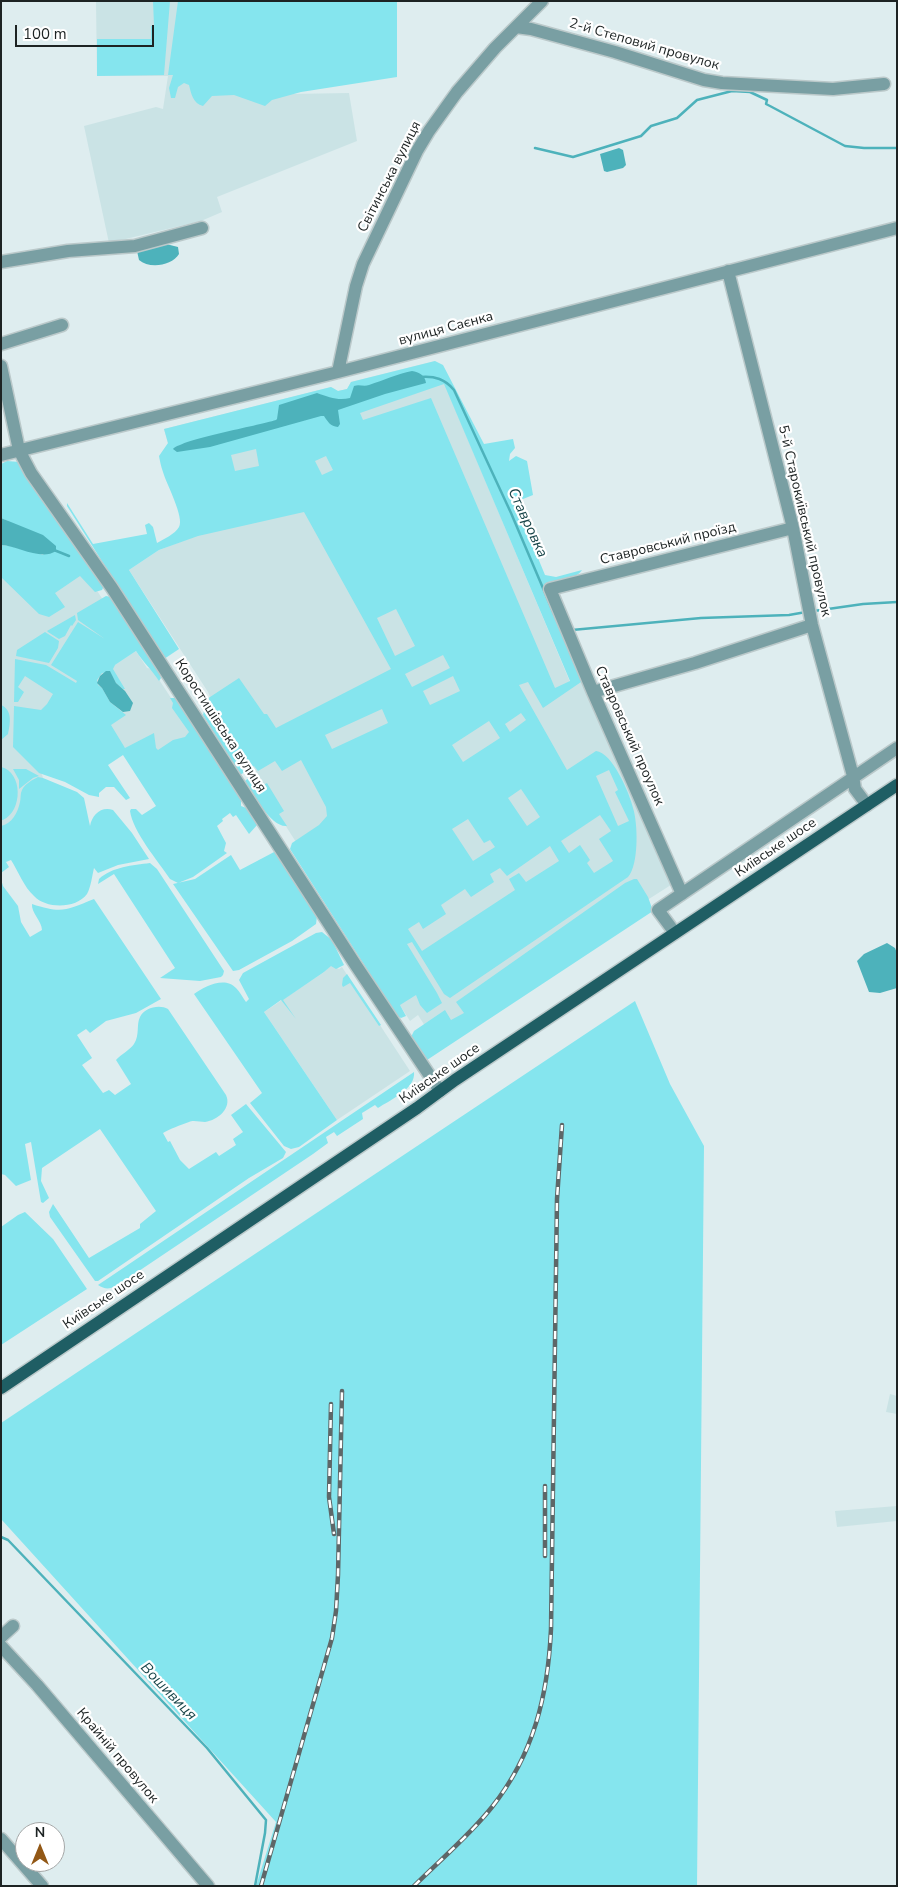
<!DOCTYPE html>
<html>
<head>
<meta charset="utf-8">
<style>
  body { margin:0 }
  #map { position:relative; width:898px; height:1887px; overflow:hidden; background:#deedef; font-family:"Nunito Sans",sans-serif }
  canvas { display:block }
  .frame { position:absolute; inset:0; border:2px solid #1d2323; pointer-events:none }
  .north { position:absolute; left:15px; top:1822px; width:50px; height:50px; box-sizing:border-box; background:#fff; border:1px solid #a5a7a7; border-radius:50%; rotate:0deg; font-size:14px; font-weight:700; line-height:20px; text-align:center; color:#1d2323 }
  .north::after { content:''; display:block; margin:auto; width:18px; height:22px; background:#925816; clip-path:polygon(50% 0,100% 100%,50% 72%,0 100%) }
  .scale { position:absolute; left:15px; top:25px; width:139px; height:22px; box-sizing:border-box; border:2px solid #1d2323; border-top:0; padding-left:6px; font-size:15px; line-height:18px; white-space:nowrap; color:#1d2323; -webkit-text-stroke:4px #fff; paint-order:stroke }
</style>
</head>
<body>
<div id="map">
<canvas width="898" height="1887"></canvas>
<div class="frame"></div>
<div class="north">N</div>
<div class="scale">100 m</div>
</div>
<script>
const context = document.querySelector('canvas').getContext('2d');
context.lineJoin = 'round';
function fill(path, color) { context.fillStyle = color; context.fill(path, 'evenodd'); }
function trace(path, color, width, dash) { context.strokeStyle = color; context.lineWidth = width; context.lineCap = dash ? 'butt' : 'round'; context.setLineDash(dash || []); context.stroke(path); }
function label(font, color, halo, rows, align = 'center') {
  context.font = font + ' "Nunito Sans",sans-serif'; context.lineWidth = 4.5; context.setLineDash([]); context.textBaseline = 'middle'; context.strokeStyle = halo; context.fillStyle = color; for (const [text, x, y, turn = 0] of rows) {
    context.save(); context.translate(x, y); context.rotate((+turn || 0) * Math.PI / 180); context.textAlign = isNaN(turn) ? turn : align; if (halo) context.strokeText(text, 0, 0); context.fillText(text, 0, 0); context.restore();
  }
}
const built = new Path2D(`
  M96 1H397L231 76 232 95 349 93 357 141 217 197 222 212 201 221 109 243 84 126 156 107 163 109 168 76H97Z
  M435 361 570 682 584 680 674 883 432 1037 418 1015 410 1021 259 784 253 787 204 707 207 699 210 697 208 692 129 570 159 550 193 537 164 429 331 387 338 391 347 389 351 382Z
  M1 552 82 568 119 624 36 756 43 778 24 813 1 845Z
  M136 651 147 668 152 669 228 785 125 748 78 715 106 660 115 665Z
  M331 965 339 969 342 967 410 1071 337 1120 264 1012 324 972Z
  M890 1394 897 1396V1414L886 1412Z
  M897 1506V1521L837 1527 835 1511Z`);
const green = new Path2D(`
  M153 1H170L164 75 97 76V39H151V26L154 25Z
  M178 1H397V77L301 92 272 100 265 106 234 95 212 96 203 106C193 104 191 93 189 85L184 83 178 87 175 98H171L169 88 173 75H168Z
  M435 361 443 365 484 444 513 439 515 448 510 454 509 461 516 456 527 461 533 495 518 501C525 510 526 519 526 529L545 575 556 577 582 570C577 579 558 581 548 582L584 680 543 708 528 682 519 685 567 770 596 751C612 752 630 794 633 808 638 823 639 865 628 877L450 998 444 994 412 942 407 944 437 993 442 1003 427 1013 420 1005 416 995 400 1005 406 1016 401 1018 397 1016 290 849 292 843 319 825 327 816 326 807 301 760 282 771 275 761 258 771 254 766 240 775 203 715 207 699 239 678 264 714H267L276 728 391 669 304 512 198 536 159 550 129 570 179 649 164 659 67 506V503L93 544 147 534 145 525 149 523 153 527 157 543C164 539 175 534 179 527 185 518 166 483 163 472 161 467 160 461 159 456L168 443 164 429 331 387 338 391 347 389 351 382ZM444 384 570 681 555 688 431 398 363 420 360 413ZM256 449 259 466 235 471 231 455ZM326 456 333 470 322 475 315 461ZM396 609 415 646 395 656 377 618ZM443 655 450 668 412 687 405 674ZM453 676 460 691 430 705 423 691ZM382 709 388 723 332 749 325 735ZM521 713 526 720 510 732 505 724ZM489 721 500 738 463 762 452 745ZM609 770 618 790 615 792 629 821 618 826 596 776ZM521 789 540 817 527 826 508 798ZM600 815 611 831 599 839 613 861 594 873 587 863 590 860 580 845 569 853 561 841ZM468 819 484 843 490 840 495 847 473 861 452 829ZM550 846 559 861 526 882 519 873 509 879 515 890 422 951 408 929 419 922 423 929 446 914 441 905 465 889 471 897 494 882 490 874 500 868 507 876Z
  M7 461 19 462 104 586 102 590 95 592 80 576 55 593 65 607 49 617 39 614 1 577V545L10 546 44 555 8 521 1 518V464Z
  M106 596 111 597 158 669 161 678 159 681C152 670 143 662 136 651L115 665 113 669 125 689H123L116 683 110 672 102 673 97 680 98 685 102 688 110 702 126 715 111 725 125 748 154 733 156 748 158 750 173 740 185 737 189 732 172 708 173 703 170 698H176L241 797V806L249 809 258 824 249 834 236 815 233 817 230 813 222 819 223 821 217 826 226 843 224 851 227 853 193 877 178 883 170 879C158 861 133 832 130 811L131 809H136L142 815 156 806 123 755 108 765 130 798 126 800 114 787H106L99 793V797L89 795 65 782 39 773 13 747 14 706 41 710 47 704 53 694 25 676 18 687 24 692 18 702H14L15 659 46 665 76 683 77 681 51 665 78 622 105 639 78 620 77 613Z
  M75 615 76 620 72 626 71 625 65 636 59 639 48 632 47 631Z
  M45 632 59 641 58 648 49 663 16 656 17 650Z
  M1 705C13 710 10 724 8 734L1 740Z
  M1 767C23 772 23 811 3 820H1Z
  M13 769H26L39 776 33 778 19 789V780Z
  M253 774 261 786 267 783 284 811 279 814 287 826C271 828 253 793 245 781Z
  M38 777 43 778 77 792 84 798 90 826C92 815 101 806 113 810L132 833 149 859 118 865 98 873 94 868C92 876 91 887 87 894 76 909 46 909 34 896 24 887 18 871 11 860L6 862 9 867 1 873V826C12 824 18 812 20 802 21 798 20 794 22 790 25 784 32 780 38 777Z
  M276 851 317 916 316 924 292 941 239 970 233 971 173 884 195 879 231 855 240 870Z
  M150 863 157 869 224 971 223 975 221 977 200 981 160 978 175 968 114 874 98 884 99 879C112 867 133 865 150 863Z
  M1 879 3 886 18 906 21 922 30 937 42 930C42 921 31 913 32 904 62 914 67 910 94 899L161 999 136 1013 106 1021 90 1033 86 1029 77 1035 92 1058 82 1065 103 1093 109 1090 115 1095 131 1084 116 1060C121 1054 129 1051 134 1044 140 1035 136 1025 140 1017 144 1008 159 1004 168 1009L226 1095C232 1108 218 1120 205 1122 200 1122 193 1120 189 1122 180 1125 170 1129 163 1133L168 1142 170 1141 180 1160 189 1169 216 1152 219 1156 236 1145 233 1139 243 1132 231 1115 246 1104 286 1152 283 1158 249 1178 98 1281H95L50 1217 49 1212 53 1204 89 1258 140 1228V1224L156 1211 100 1129 42 1168 41 1181 49 1198 43 1203 41 1202 31 1142 25 1144 31 1180 16 1186 5 1175 1 1174Z
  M634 879H637L648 897 653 911 427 1060 411 1037 414 1031 445 1010 451 1020 464 1013 456 1002 625 883Z
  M322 932 332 940 344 965 336 969 331 966 324 972 283 1000 296 1019 281 1000 264 1012 337 1120 299 1147 291 1149 284 1146 250 1103 262 1093 194 994C205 986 225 976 236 988 240 992 243 998 246 1002L249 999 239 980 243 973 316 933Z
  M347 974 381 1025 379 1026 350 983 343 987 342 985 343 978Z
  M635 1001 670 1084 704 1146 697 1886H256L276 1822 1 1519V1423Z
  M414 1072C416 1089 390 1100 378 1108L375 1105 362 1113 363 1119 337 1136 334 1132 326 1137 328 1143 313 1154 124 1281C115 1287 108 1292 98 1285Z
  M25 1212 53 1239 87 1289 1 1345V1227L18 1215Z`);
const water = new Path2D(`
  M619 148 623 150 626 165 623 168 607 172 604 171 600 154Z
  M166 244 178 247 179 254C172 266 149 269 139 260L137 251Z
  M412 371C419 372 425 375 426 383L385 394 341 409 338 410 340 424 338 427C330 426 328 422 324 416H321L210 447 177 452 173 449C183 439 257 426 276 420L277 419 279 405 317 393C329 397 338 401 350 398L354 386C359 384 364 387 369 385 384 380 397 374 412 371Z
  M1 518 43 535 56 546V551C41 561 18 546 1 545Z
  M106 671H110L116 683 125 691 133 703 130 711 123 712 110 702 102 688 97 683 100 676Z
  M887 943 895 948 897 953V988L880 993 869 992 857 961 864 954Z`);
const stream = new Path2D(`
  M535 148 573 157 641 136 651 126 677 118 697 100 732 91 750 92 767 100 766 104 770 106 845 146 864 148H897
  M421 377C435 376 445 379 454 390L511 513 554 614
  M54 550 69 556
  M814 611 863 604 897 602
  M572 630 701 618 789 615 806 612
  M1 1537 8 1540 207 1748 266 1820 265 1833 255 1886`);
const minor = new Path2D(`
  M516 27 531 29 615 52 704 80 722 83 833 89 884 84
  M1 262 68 251 135 246 202 228
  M728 271 793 528 812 625 853 776 855 789 867 805
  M1 344 62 325
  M1 366 19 450 31 473 112 588 355 964 440 1091
  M338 372 356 286 363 264 417 151 429 131 457 92 495 48 542 1
  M1 455 338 372 897 228
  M593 692 695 663 812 625
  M682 894 593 692 550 589 793 528
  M675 933 658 910 897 748
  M1 1637 13 1626
  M1 1646 37 1685 208 1886
  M1 1839 42 1886`);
const major = new Path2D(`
  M1 1388 417 1108 455 1080 897 785`);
const rail = new Path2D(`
  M331 1404 329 1497 334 1534
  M545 1556V1486
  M261 1886 332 1638 336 1611 338 1575 342 1391
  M414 1886C440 1860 469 1836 492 1807 534 1754 548 1695 551 1629L557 1199 562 1125`);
const streetNames = [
  ["2-й Степовий провулок",644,45,16],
  ["Світинська вулиця",390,177,-63],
  ["вулиця Саєнка",446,329,-15],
  ["5-й Старокиївський провулок",804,521,77],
  ["Ставровський проїзд",668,544,-14],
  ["Коростишівська вулиця",220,726,57],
  ["Ставровський проулок",629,736,66],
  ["Київське шосе",776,848,-34],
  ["Київське шосе",440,1074,-35],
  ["Київське шосе",104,1300,-34],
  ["Крайній провулок",117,1756,50]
];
const waterNames = [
  ["Ставровка",527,523,65],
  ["Вошивиця",168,1692,46]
];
fill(built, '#cae3e5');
fill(green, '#85e5ee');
fill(water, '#4db2bb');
trace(stream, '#4db2bb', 2.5);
trace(minor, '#bbc9ca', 15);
trace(major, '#bbc9ca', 15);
trace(minor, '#799fa3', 12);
trace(major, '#1f5e64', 12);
trace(rail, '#5e6768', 4.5);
trace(rail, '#fff', 2.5, [8]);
label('14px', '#1d2323', '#fff', streetNames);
label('italic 15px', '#184549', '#fff', waterNames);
</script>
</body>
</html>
